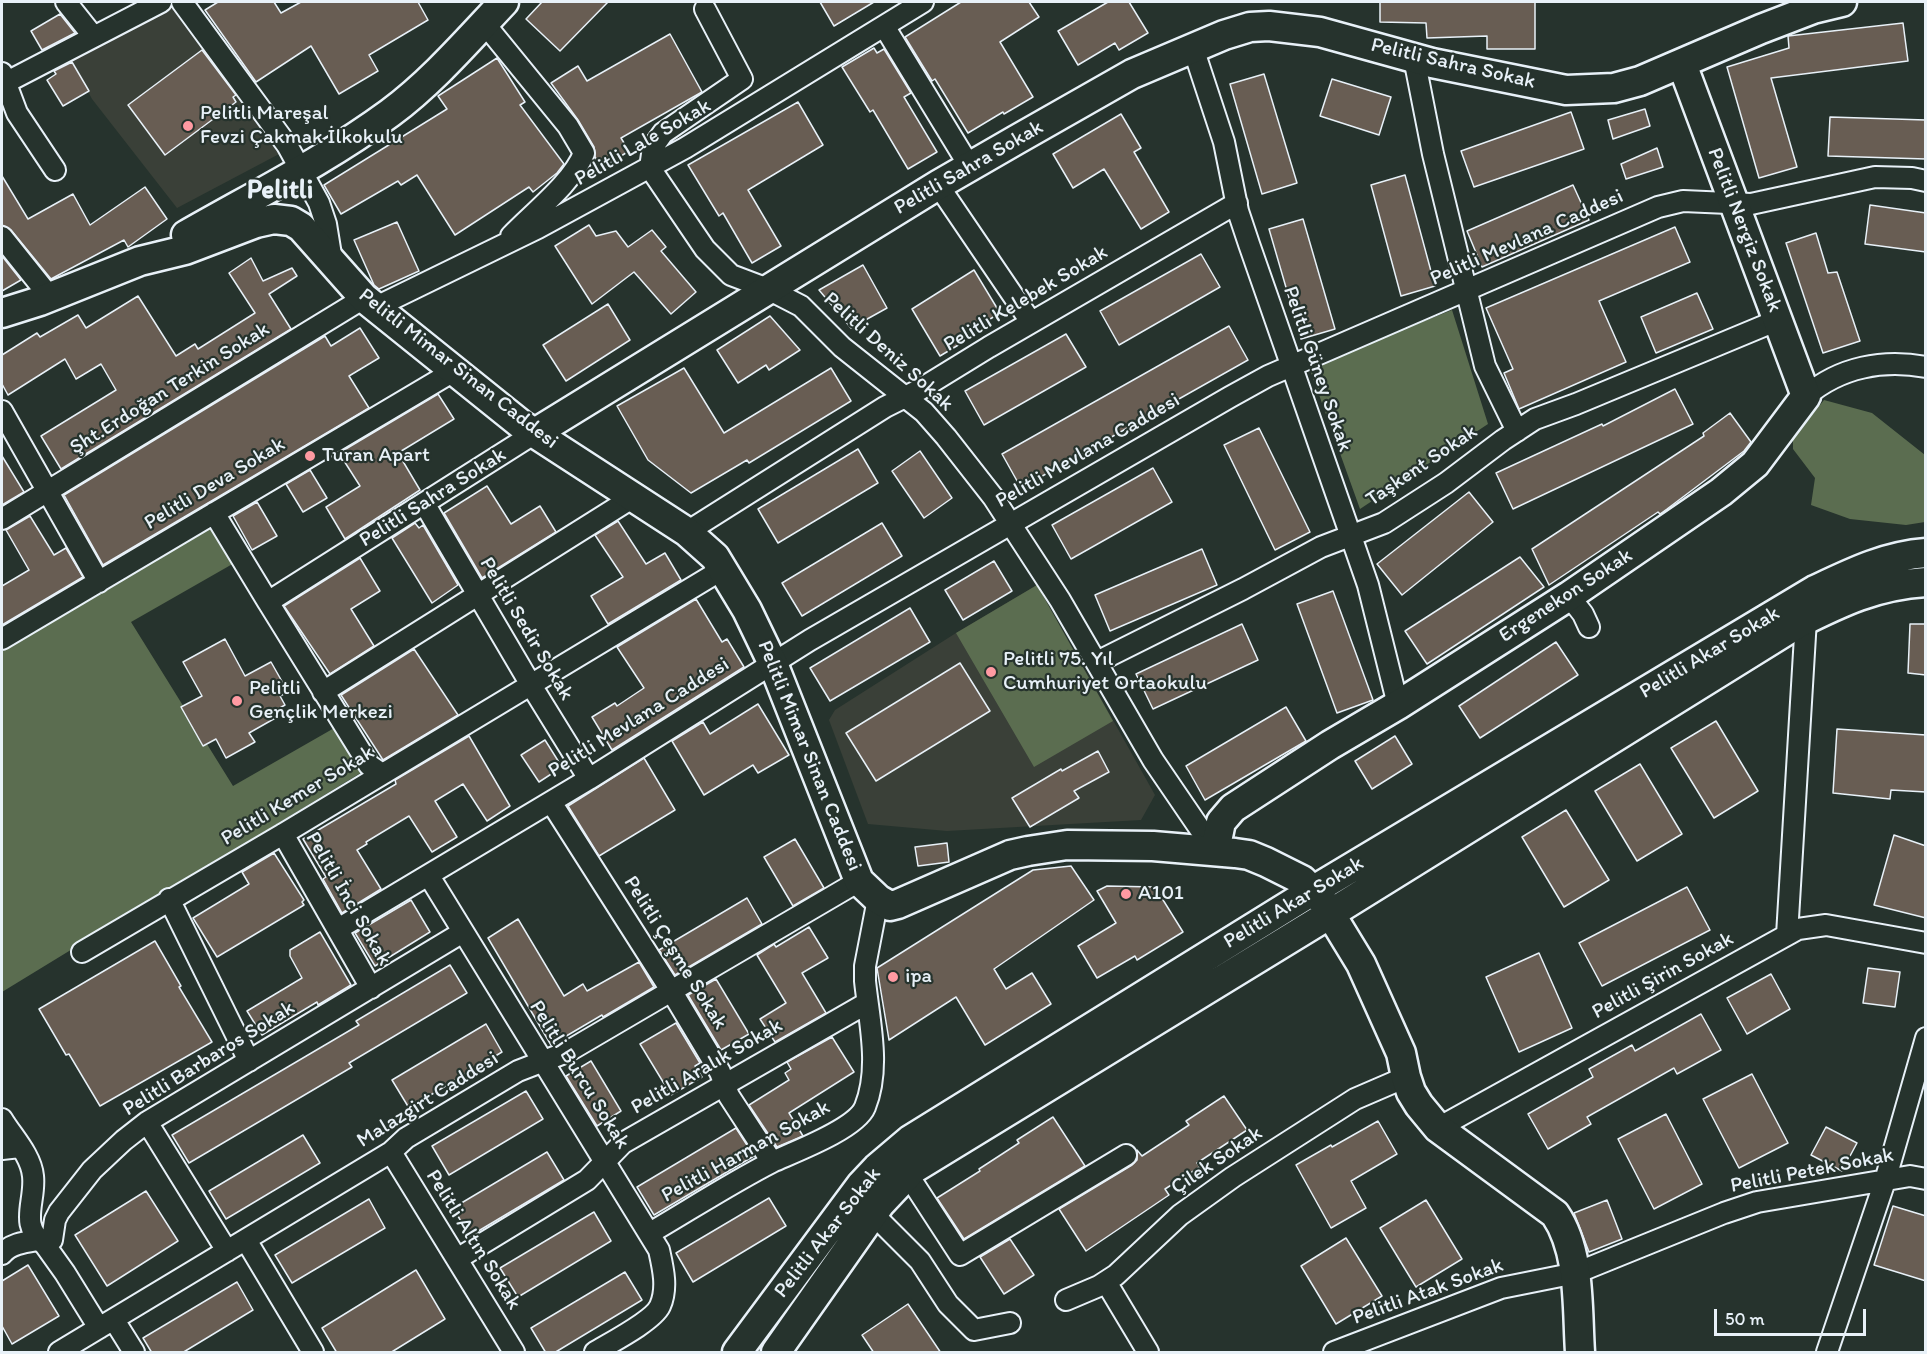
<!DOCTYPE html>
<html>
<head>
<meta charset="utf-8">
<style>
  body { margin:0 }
  #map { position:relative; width:1927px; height:1354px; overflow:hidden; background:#26332d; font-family:Itim,sans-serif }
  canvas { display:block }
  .frame { position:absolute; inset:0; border:3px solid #e8f1f8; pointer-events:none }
  .scale { position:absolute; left:1714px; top:1309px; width:152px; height:27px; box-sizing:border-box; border:3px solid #e8f1f8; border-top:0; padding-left:8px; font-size:18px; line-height:21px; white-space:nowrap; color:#e8f1f8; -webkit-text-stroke:4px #26332d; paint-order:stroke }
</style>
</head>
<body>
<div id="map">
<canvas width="1927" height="1354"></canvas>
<div class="frame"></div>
<div class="scale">50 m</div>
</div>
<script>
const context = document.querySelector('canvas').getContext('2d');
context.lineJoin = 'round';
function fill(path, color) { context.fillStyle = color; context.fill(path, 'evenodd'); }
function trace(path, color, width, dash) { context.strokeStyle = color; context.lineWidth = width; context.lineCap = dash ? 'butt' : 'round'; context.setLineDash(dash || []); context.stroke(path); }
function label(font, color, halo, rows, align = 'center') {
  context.font = font + ' Itim,sans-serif'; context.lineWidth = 4.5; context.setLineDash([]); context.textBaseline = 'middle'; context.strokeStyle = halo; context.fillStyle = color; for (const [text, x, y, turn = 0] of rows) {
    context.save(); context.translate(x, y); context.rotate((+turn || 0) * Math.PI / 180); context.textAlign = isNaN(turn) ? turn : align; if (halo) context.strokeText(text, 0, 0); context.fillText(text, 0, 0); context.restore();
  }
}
const built = new Path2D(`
  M166 2H171L281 153 177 208 92 99 73 64 69 63 66 57Z
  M1037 585 1155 795 1141 820 947 831 868 824 829 720 835 710 956 633Z`);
const green = new Path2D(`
  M1452 310 1488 424 1360 509 1309 367Z
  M1824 400 1872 413 1925 455V522L1906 525 1850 519 1811 505 1815 478 1793 449V439Z
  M212 520 236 562 131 622 233 786 336 727 367 769 2 992V637Z
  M1037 585 1113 721 1034 767 956 633Z`);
const building = new Path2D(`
  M218 2H274L281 13 301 2H418L428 20 369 55 378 71 339 94 311 46 256 82 205 10Z
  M542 2H608L560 51 526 19Z
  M820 2H874L834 26Z
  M961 2H1029L1039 17 1000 42 1033 97 1004 114 1003 112 968 133 935 79 932 81 905 37Z
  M1108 2H1129L1148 33 1119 50 1115 43 1078 65 1058 31Z
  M1380 2H1535V49H1487V36L1427 38 1426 23 1380 22Z
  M60 14 75 33 42 50 31 31Z
  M1903 23 1908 61 1771 78 1797 167 1759 178 1727 67 1789 48 1788 36Z
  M670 34 702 92 621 138 629 151 602 168 595 157 594 147 578 120 551 83 578 66 587 81Z
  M874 48 877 53 884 49 911 93 904 97 937 152 908 169 873 110 870 112 842 67Z
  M202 50 236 95 233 97 236 102 165 155 128 105Z
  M497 58 525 102 520 105 564 164 557 173 533 192 529 187 455 235 417 175 401 185 398 181 341 214 324 185 447 109 438 96Z
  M72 62 89 91 63 106 47 80 56 74 54 71Z
  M1264 74 1297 183 1262 194 1230 84Z
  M1332 79 1391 97 1379 135 1320 116Z
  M798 102 823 145 748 190 781 246 752 263 723 213 719 216 688 165Z
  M1645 109 1650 126 1613 139 1608 120Z
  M1571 112 1584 149 1474 187 1461 151Z
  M1121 114 1141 148 1134 152 1169 212 1141 229 1104 169 1073 188 1053 154Z
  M1830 117 1926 120V159L1828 156Z
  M1657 148 1663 167 1626 179 1621 164Z
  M1405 175 1435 286 1401 296 1371 185Z
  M2 176 28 219 73 194 90 225 145 187 167 219 128 247 124 240 51 279 11 230 2 225Z
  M1573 185 1589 220 1482 267 1467 231Z
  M1870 205 1926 213V252L1865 244Z
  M1303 219 1335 329 1301 339 1269 229Z
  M397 222 419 271 379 289 374 285 354 240Z
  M589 225 596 236 616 231 628 247 652 230 666 247 661 251 696 292 671 314 634 272 592 304 555 246Z
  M1675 227 1690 262 1599 301 1626 362 1519 409 1504 373 1513 369 1486 308Z
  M1816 233 1828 273 1837 272 1860 341 1823 353 1786 243Z
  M1201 254 1220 287 1119 345 1100 311Z
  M2 256 21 280 2 291Z
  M251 258 263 281 292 268 297 276 269 294 291 329 61 469 41 436 116 390 101 364 76 379 65 359 8 395 2 384V355L37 333 40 337 78 315 86 328 138 296 176 356 195 344 198 349 255 313 229 273Z
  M863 265 887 308 851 328 819 290Z
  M974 270 1000 313 962 336 965 341 940 356 912 309Z
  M1697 293 1713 329 1656 353 1641 317Z
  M608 304 630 340 566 381 543 345Z
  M770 316 800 350 769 370 766 365 738 383 717 350Z
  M1229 326 1248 360 1021 488 1002 454Z
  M360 328 379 358 349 376 369 408 103 565 64 495 325 336 331 346Z
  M1066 334 1086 367 984 425 965 391Z
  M684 368 724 433 831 368 851 401 749 463 747 460 691 493 648 460 617 406Z
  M1675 389 1693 424 1513 509 1496 473 1602 424 1603 426Z
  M438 394 454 419 398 453 420 490 345 539 326 507 360 486 339 453Z
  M1730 413 1751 442 1744 451 1667 509 1660 514 1658 512 1549 585 1532 549 1704 436 1703 433Z
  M1259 428 1310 532 1275 550 1224 445Z
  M858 449 878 483 778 543 758 509Z
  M920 451 952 498 924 518 892 471Z
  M2 456 24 492 2 505Z
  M1153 468 1172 502 1071 559 1052 525Z
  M310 470 327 498 303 512 286 484Z
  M487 486 511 524 540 506 556 532 482 578 444 513Z
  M1469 492 1493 522 1402 595 1377 564Z
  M257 502 277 536 252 550 233 516Z
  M30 516 54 555 66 548 83 577 2 625V586L29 570 6 530Z
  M618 521 646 564 665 553 681 580 608 624 591 596 623 577 595 535Z
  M415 523 419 528 423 525 458 585 432 603 392 538Z
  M882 523 902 556 802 616 782 583Z
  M1202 549 1217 585 1110 631 1095 595Z
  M1520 557 1544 587 1427 664 1405 631Z
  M360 558 380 591 351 609 374 646 330 674 284 606Z
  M994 561 1012 591 963 620 945 590Z
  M1333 591 1373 700 1337 713 1297 604Z
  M696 599 722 642 727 639 744 667 612 750 592 717 615 703 617 706 644 688 617 647Z
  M910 608 930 642 830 701 810 668Z
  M1242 624 1258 660 1153 709 1136 674Z
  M1910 624H1926V675L1908 673Z
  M225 639 245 676 271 662 288 692 280 696 285 705 276 710 279 716 249 733 255 742 226 758 216 739 203 746 181 707 202 696 183 662Z
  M1556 642 1578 675 1480 738 1459 706Z
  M414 649 458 715 383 760 341 695Z
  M960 663 990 711 876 781 846 733Z
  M758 704 789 755 758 773 753 765 704 795 672 741 703 722 710 734Z
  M1286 707 1306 741 1205 800 1186 766Z
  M1716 721 1758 791 1714 818 1671 748Z
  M1837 729 1926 735V792L1891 790 1890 799 1833 793Z
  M469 736 510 806 487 821 463 784 435 801 457 837 432 852 409 816 366 842 367 844 357 850 381 889 342 913 323 879 326 877 303 839 396 784 395 780Z
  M1395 736 1412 764 1372 789 1355 761Z
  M545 740 562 767 539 782 521 755Z
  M1098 751 1109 772 1074 791 1079 798 1030 827 1012 798 1061 769 1062 771Z
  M644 758 675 810 599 856 568 806Z
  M1640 764 1682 834 1637 861 1595 791Z
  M1566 810 1609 880 1564 907 1522 837Z
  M1894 835 1926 846V918L1874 905Z
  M795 839 824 888 793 906 764 857Z
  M947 843 949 862 918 866 915 847Z
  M274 853 304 900 302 902 304 905 217 957 193 918 249 884 242 872Z
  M1071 866 1094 900 994 969 1006 989 1032 973 1051 1004 985 1045 956 997 889 1040 877 968 1033 870Z
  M1107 886 1155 887 1183 932 1137 960 1135 956 1097 978 1078 946 1116 923 1097 891Z
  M1687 887 1710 930 1602 986 1579 943Z
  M747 898 762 924 675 975 659 950Z
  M411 900 430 932 375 966 355 933Z
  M518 919 564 996 583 984 587 991 639 962 654 987 603 1017 602 1015 551 1045 488 938Z
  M809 927 828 958 802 973 826 1013 775 1042 760 1019 786 1003 757 955 774 944 776 947Z
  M320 932 351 985 318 1005 317 1002 262 1035 247 1011 302 978 290 956V950Z
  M155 941 181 986 179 987 212 1042 100 1106 69 1054 66 1055 39 1009Z
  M1539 953 1572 1028 1519 1052 1486 977Z
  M450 965 467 993 349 1063 352 1067 189 1163 172 1135 359 1025 356 1021Z
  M1868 968 1900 972 1895 1007 1863 1003Z
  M1771 974 1790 1009 1747 1034 1727 998Z
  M716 979 749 1034 721 1050 688 995Z
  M1701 1014 1721 1050 1677 1074 1674 1068 1587 1117 1591 1124 1548 1149 1528 1114 1593 1077 1589 1069 1632 1045 1635 1051Z
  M676 1023 700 1063 695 1066 702 1077 671 1095 640 1044Z
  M486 1024 502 1052 409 1108 392 1080Z
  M832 1037 854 1072 789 1113 803 1136 777 1147 749 1105 789 1080 785 1073 791 1069 787 1062Z
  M591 1061 621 1111 597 1126 566 1076Z
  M1752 1074 1788 1143 1739 1168 1703 1099Z
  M526 1091 543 1119 449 1175 432 1146Z
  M1224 1096 1247 1130 1197 1163 1200 1167 1165 1189 1169 1195 1086 1251 1059 1209 1132 1165 1137 1160V1150L1142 1156 1189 1125 1186 1121Z
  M1666 1114 1702 1184 1654 1209 1618 1139Z
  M1053 1117 1085 1166 964 1239 937 1198 980 1171 979 1169 1019 1143 1017 1140Z
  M1378 1121 1397 1154 1351 1181 1366 1208 1331 1228 1296 1165 1331 1145 1332 1147Z
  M1826 1127 1857 1143 1842 1171 1811 1155Z
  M736 1128 754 1156 654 1215 637 1187Z
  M303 1135 320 1163 226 1219 209 1191Z
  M547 1152 564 1180 470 1236 453 1208Z
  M146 1191 178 1241 107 1286 75 1235Z
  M769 1198 786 1226 693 1282 676 1253Z
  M369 1199 385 1228 292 1283 275 1255Z
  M1426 1200 1462 1259 1416 1287 1380 1228Z
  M1607 1200 1622 1239 1589 1252 1574 1213Z
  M1893 1206 1926 1216V1281L1874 1265Z
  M594 1212 611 1241 518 1297 500 1268Z
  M1346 1238 1382 1296 1336 1324 1301 1266Z
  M1010 1239 1034 1275 1004 1294 980 1257Z
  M28 1265 59 1316 12 1344 2 1326V1281Z
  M416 1270 445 1319 390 1353H337L322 1328Z
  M625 1272 642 1300 554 1353H546L531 1328Z
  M237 1282 253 1310 182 1353H152L143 1338Z
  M908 1304 941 1353H874L862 1335Z`);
const street = new Path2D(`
  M66 2 93 36
  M182 2 287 145 319 203 326 224 332 261
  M705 9 742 79 663 133 653 147 650 168 705 249 731 275 768 289 801 306 842 347 924 412 946 437 993 497 1060 600 1153 760 1215 851
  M484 23 568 126 584 153C573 182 533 213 511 236
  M884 26 970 167
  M1193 48 1224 142 1238 211 1249 244 1368 585 1398 705
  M1414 58 1433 154 1485 366 1517 431
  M2 73 17 113 55 170
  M5 83 161 2
  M938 185 1031 322
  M2 237 50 297
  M376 307 538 228 685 148 923 2
  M1806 396C1840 367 1883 359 1926 367
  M2 411 99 582
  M424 503 531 685 589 779
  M214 513 268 602
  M2 519 364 298
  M687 532 885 407 919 390 989 347 1237 203
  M1569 596 1583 614 1589 627
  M2 639 454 371
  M1097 662 1243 589 1321 547 1384 523 1446 483 1503 440 1535 419 1576 404 1778 320
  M323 692 632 498
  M382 774 369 765 268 602 535 433
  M551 802 672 992 720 1072 729 1096 772 1162
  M283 834 371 988
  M429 876 659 1250C663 1268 668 1288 660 1306 653 1321 610 1343 595 1352
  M169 899 249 1061
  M338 929 589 779 810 640 1230 397 1268 376 1658 207 1683 201 1751 204 1875 177 1912 178 1926 181
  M1787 935 1806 619
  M82 952 283 834 723 569
  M2 1119C12 1136 31 1155 33 1176 36 1202 18 1225 45 1245L52 1240 55 1220 59 1212 92 1170 124 1140 147 1122 463 932
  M147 1122 227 1251
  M1438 1128 1798 929 1826 925 1926 943
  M2 1149 20 1147
  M391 1152 514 1352
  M908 1175 960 1255 1126 1155
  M873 1214 920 1261 948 1304 974 1330 1010 1323
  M650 1233C691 1209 731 1183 772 1162 794 1152 856 1129 865 1107 881 1068 869 1020 865 981V966L878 899
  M246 1240 313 1352
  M45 1245 65 1273 99 1328
  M2 1254C10 1244 25 1242 37 1240
  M457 1259 587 1180 623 1143 867 1003
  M1106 1282 1148 1352
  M1066 1300 1099 1286 1116 1275 1180 1215 1233 1177 1355 1099 1406 1077
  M114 1320 134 1352
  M59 1352 391 1152 406 1138 518 1071 567 1052 859 881
  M1334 1352 1501 1288 1576 1273 1724 1213 1757 1202 1910 1176 1926 1179
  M1827 1352 1885 1181 1926 1038`);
const secondary = new Path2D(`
  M186 235C254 196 326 160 390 113 432 82 468 40 504 2
  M2 313 40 301 140 261 185 250 256 223 274 219 291 221 301 227 364 298 522 425 687 532 715 557 747 610 774 666 859 881 878 899 890 906 898 904 1010 855 1028 851 1067 845 1153 846 1235 853 1249 855 1266 862 1302 880 1322 900 1361 964 1401 1053 1406 1077 1411 1092 1419 1105 1438 1128 1555 1214C1581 1252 1577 1308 1580 1352
  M535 433 938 185 1016 140 1132 74 1224 35 1250 27 1269 26 1320 32 1432 63 1566 90 1614 88 1640 81 1761 29 1813 9 1842 2
  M1215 851 1221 822 1233 808 1330 745 1398 705 1569 596 1721 492 1755 464 1806 396 1682 64
  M737 1352 861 1185 877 1168 910 1140 1314 890 1815 590C1851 573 1885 556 1926 553
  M776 1352 880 1204 913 1169 1330 914 1797 624C1841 602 1876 585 1926 582`);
const markers = [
  [188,126,6,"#ff9aa2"],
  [310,456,6,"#ff9aa2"],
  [991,672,6,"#ff9aa2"],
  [237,701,6,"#ff9aa2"],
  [1126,894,6,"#ff9aa2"],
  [893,977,6,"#ff9aa2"]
];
const streetNames = [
  ["Pelitli Sahra Sokak",1453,64,13],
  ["Pelitli Lale Sokak",643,143,-30],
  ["Pelitli Sahra Sokak",969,168,-30],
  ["Pelitli Nergiz Sokak",1744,230,69],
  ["Pelitli Mevlana Caddesi",1527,238,-24],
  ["Pelitli Kelebek Sokak",1026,299,-31],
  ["Pelitli Deniz Sokak",888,352,42],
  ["Pelitli Mimar Sinan Caddesi",458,369,38],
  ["Pelitli Güney Sokak",1317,369,71],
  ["Şht.Erdoğan Terkin Sokak",170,389,-32],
  ["Pelitli Mevlana Caddesi",1088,451,-30],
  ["Taşkent Sokak",1422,466,-34],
  ["Pelitli Deva Sokak",215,484,-31],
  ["Pelitli Sahra Sokak",433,498,-32],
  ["Ergenekon Sokak",1566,596,-33],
  ["Pelitli Sedir Sokak",526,629,59],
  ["Pelitli Akar Sokak",1710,653,-31],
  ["Pelitli Mevlana Caddesi",639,718,-32],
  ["Pelitli Mimar Sinan Caddesi",809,756,68],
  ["Pelitli Kemer Sokak",298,796,-31],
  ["Pelitli İnci Sokak",348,899,60],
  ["Pelitli Akar Sokak",1294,903,-31],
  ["Pelitli Çeşme Sokak",675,953,58],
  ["Pelitli Şirin Sokak",1663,976,-29],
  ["Pelitli Barbaros Sokak",209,1059,-32],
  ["Pelitli Aralık Sokak",707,1067,-30],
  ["Pelitli Burcu Sokak",579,1075,58],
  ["Malazgirt Caddesi",428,1100,-32],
  ["Pelitli Harman Sokak",746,1152,-29],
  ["Çilek Sokak",1217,1161,-34],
  ["Pelitli Petek Sokak",1812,1171,-11],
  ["Pelitli Akar Sokak",828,1233,-52],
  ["Pelitli Altın Sokak",473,1240,58],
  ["Pelitli Atak Sokak",1428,1292,-20]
];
const poiNames = [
  ["Pelitli Mareşal",200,114],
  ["Fevzi Çakmak İlkokulu",200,138],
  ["Turan Apart",322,456],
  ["Pelitli 75. Yıl",1003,660],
  ["Cumhuriyet Ortaokulu",1003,684],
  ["Pelitli",249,689],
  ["Gençlik Merkezi",249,713],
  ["A101",1138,894],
  ["ipa",905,977]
];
const districtNames = [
  ["Pelitli",280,191]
];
fill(built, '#3a4038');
fill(green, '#5b6d50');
fill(building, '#685d53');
trace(building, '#e8f1f8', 1.5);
trace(street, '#e8f1f8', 24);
trace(secondary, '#e8f1f8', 33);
trace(street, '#26332d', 20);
trace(secondary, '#26332d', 28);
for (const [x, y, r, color] of markers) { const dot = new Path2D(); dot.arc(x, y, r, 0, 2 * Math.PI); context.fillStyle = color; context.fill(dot); trace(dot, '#26332d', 2); }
label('21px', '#e8f1f8', '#26332d', streetNames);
label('21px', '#e8f1f8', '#26332d', poiNames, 'left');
label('bold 27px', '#e8f1f8', '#26332d', districtNames);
</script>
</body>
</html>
